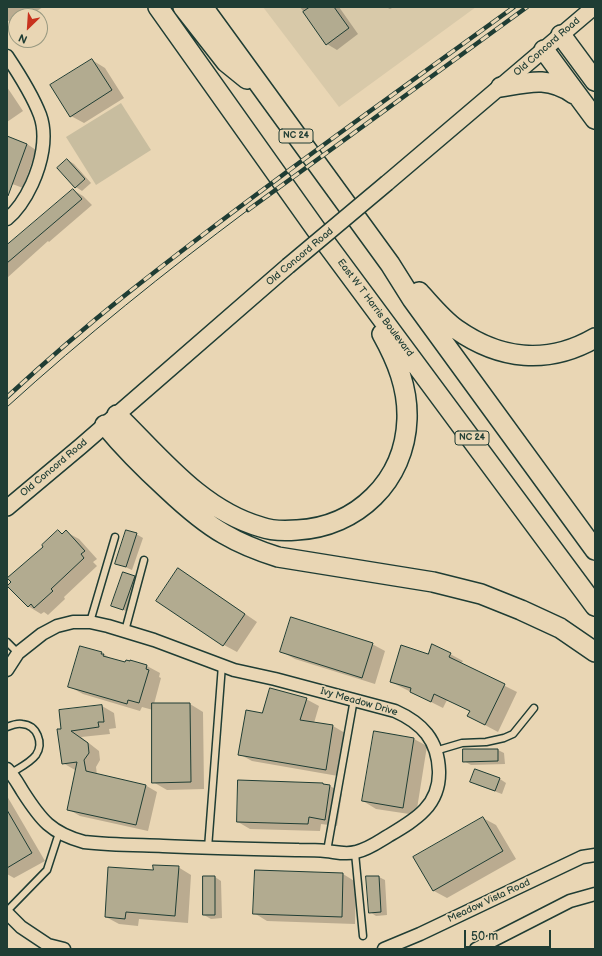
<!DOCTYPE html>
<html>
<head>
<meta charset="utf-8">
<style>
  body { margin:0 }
  #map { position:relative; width:602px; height:956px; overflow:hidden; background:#e9d6b4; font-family:"Balsamiq Sans",sans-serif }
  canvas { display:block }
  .frame { position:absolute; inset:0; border:8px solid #1f3d34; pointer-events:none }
  .north { position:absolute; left:8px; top:8px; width:40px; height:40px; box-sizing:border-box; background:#e9d6b4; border:1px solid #989981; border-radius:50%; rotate:205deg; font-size:11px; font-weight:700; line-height:16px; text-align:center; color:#1f3d34 }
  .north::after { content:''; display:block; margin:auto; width:14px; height:18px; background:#c8321e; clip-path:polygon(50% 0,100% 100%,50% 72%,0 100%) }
  .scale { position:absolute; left:464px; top:930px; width:87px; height:18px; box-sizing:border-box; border:2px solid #1f3d34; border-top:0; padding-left:5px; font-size:12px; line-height:14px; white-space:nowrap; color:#1f3d34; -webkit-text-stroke:3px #e9d6b4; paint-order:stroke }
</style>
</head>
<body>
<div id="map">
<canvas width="602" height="956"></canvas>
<div class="frame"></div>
<div class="north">N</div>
<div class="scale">50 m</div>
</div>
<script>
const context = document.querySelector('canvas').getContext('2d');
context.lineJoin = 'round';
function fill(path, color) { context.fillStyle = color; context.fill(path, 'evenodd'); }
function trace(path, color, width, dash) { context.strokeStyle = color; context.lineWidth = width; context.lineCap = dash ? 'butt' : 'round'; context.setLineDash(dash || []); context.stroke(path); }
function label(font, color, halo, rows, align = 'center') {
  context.font = font + ' "Balsamiq Sans",sans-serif'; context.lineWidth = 3.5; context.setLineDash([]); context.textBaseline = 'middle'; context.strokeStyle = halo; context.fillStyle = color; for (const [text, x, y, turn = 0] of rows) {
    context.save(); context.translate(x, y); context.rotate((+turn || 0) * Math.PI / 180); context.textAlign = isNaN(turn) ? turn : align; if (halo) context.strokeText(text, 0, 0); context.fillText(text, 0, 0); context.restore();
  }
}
const built = new Path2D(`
  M263 7H476L339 107Z`);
const green = new Path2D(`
  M121 103 151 150 96 185 66 137Z`);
const shadow = new Path2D(`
  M7 7H43L29 16H16V25L7 20Z
  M300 7H339L358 34 337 50 327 44Z
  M386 7H394L390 9Z
  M92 60 105 68 124 98 84 123 71 116Z
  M7 87 23 111 7 122Z
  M7 137 27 144 36 150 23 188 7 182Z
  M68 160 74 164 91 183 82 191 76 187Z
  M73 190 83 196 92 205 49 242 48 241 7 278V246Z
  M58 531 63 534 66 532 79 539 97 559 93 562 97 566 64 597 65 599 48 615 44 612 41 614 28 606 44 547Z
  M136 534 143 538 132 570 116 563Z
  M134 577 141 581 130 613 113 605Z
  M191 577 257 622 237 652 224 645Z
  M372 644 385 651 375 684 295 659 282 652Z
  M101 653 114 660 147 666 160 673 159 677 161 678 154 704H190L203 712 204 789 167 790 153 782V710L142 707 140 711 83 694 70 687Z
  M450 654 463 661 461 664 517 692 498 732 468 716 471 711 447 700 443 708 391 682 428 655Z
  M306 699 319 706 314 723 333 726 345 733 338 776 252 761 239 754 262 714Z
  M102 706 114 713 116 728 109 729 110 734 81 737 99 751 100 760 96 767 97 775 145 785 157 792 148 831 80 816 68 809 77 770H75L63 763 62 730Z
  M375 732 414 739 427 746 416 815 376 809 363 801Z
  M498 750 504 753 505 764 471 765 464 761Z
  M500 779 506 783 502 794 477 785 471 781Z
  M239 781 323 784 330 786 342 793 337 826 321 824 320 831 250 829 238 822Z
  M7 796 45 861 14 878 7 874Z
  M483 818 496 825 516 859 447 898 434 891 414 857Z
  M178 867 191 875 188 923 139 919 138 926 119 924 106 917 154 871Z
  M343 874 356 882 355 924 267 921 254 913Z
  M215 877 221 881 222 918 211 919 204 915Z
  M379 877 385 880 387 915 376 916 370 912Z`);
const building = new Path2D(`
  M310 7H334L349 28 326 45 303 12Z
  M92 59 112 90 70 117 50 85Z
  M7 136 27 144 8 196 7 195Z
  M67 159 85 179 75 188 57 168Z
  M73 189 82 199 7 263V245Z
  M58 530 62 534 66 530 85 551 81 554 84 558 51 589 53 591 34 608 31 604 28 607 7 586 11 582 7 578 43 547 42 545Z
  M126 530 137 533 126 567 115 564Z
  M178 568 245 614 223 646 156 601Z
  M123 572 135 576 123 610 111 606Z
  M291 617 373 643 362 678 280 652Z
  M432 644 451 653 449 657 505 684 485 725 467 716 470 711 434 694 431 702 410 692 411 688 390 682 401 645 428 654Z
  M80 646 102 652 101 654H104L103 656 125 662 126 660 130 661V660L147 665 146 669 149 670 139 703 128 700 127 704 68 687Z
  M270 688 307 698 300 720 333 725 326 770 238 755 246 710 262 713Z
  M152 703H190L191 782 152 783Z
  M102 705 104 722H98L99 727 71 731 88 743 89 753 84 760 86 771 146 785 136 825 67 810 77 762 62 764 57 729H61L59 710Z
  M374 731 414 738 403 808 362 801Z
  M463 749H498V761L463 762Z
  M475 769 500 778 495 791 470 782Z
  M238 780 323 783V784L330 785 325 820 309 817 308 824 237 822Z
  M7 810 32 853 7 868Z
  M483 817 503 851 433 891 413 857Z
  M153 865 179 866 175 916 126 912 125 919 105 917 108 867 153 870Z
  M255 870 343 873 342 917 253 914Z
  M203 876H215V915H203Z
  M366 876H379L381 912 369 913Z`);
const service = new Path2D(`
  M90 622 115 537
  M125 631 144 560
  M7 642 18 653
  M7 727C12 725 17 723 22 724 37 725 44 743 36 755 30 763 19 768 11 773
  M435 751 462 743 486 742 504 738 513 734 534 708
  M208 848 222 665
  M327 851 354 699
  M355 853 363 936
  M7 911 47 870 59 833`);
const minor = new Path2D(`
  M7 56C19 74 32 94 40 115 48 137 41 164 32 184 26 197 18 210 7 219
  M7 670 18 653 42 634 57 626 73 622H90L108 626 154 640 234 670 275 679 395 711C422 723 438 740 439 771 440 806 415 820 388 836 378 842 369 849 356 852 346 855 336 852 326 851 317 850 308 850 299 850 254 849 208 848 163 846 137 845 110 845 84 842 51 833 41 820 23 792 18 784 14 776 7 769
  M7 913 21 927 48 945 64 949
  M384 949 420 934 582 857 595 855
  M476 949 570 901 595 894`);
const tertiary = new Path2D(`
  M387 183 594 7
  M7 508 81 446 288 266`);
const primary = new Path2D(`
  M158 7 320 235 595 606
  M183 7 226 62 247 79
  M203 7 390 264 412 299 595 550
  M561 35 595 81
  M544 50 595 119
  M501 87C529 82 549 76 574 94
  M419 292C431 305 442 319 456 329 500 360 548 365 595 338
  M117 415C160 457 201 510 261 527 272 531 285 531 297 530 357 527 405 481 407 419 408 388 397 361 382 334
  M105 425C124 448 145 469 167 489 185 506 203 522 224 534 241 544 259 551 278 557L433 582 481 594 521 610 560 628 595 652`);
const tram = new Path2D(`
  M7 407C84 337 165 272 248 210`);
const rail = new Path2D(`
  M248 210 527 7
  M7 397C45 362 84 328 124 296 250 196 383 102 514 7`);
const tertiaryBridge = new Path2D(`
  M288 266 387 183`);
const shields = [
  [296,136,34],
  [472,438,34]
];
const shieldNames = [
  ["NC 24",296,136],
  ["NC 24",472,438]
];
const streetNames = [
  ["Old Concord Road",547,47,-41],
  ["Old Concord Road",300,257,-40],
  ["East W T Harris Boulevard",375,308,53],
  ["Old Concord Road",54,468,-40],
  ["Ivy Meadow Drive",359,702,16],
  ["Meadow Vista Road",489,901,-25]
];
fill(built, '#d8c9a9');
fill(green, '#c8bd9f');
fill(shadow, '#0003');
fill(building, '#b2ab90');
trace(building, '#1f3d34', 1);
trace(service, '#1f3d34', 9);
trace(minor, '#1f3d34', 15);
trace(tertiary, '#1f3d34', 18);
trace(primary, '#1f3d34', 22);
trace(service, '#e9d6b4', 6);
trace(minor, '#e9d6b4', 12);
trace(tertiary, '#e9d6b4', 15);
trace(primary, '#e9d6b4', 19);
trace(tram, '#1f3d34', 1);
trace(rail, '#1f3d34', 4.5);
trace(rail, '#e9d6b4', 3, [9]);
trace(tertiaryBridge, '#1f3d34', 18, []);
trace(tertiaryBridge, '#e9d6b4', 15);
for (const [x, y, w] of shields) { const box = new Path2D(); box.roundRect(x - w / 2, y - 7, w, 14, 3); context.fillStyle = '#e9d6b4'; context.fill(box); trace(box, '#1f3d34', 1); }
label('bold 9px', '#1f3d34', null, shieldNames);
label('10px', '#1f3d34', '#e9d6b4', streetNames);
</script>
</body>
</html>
